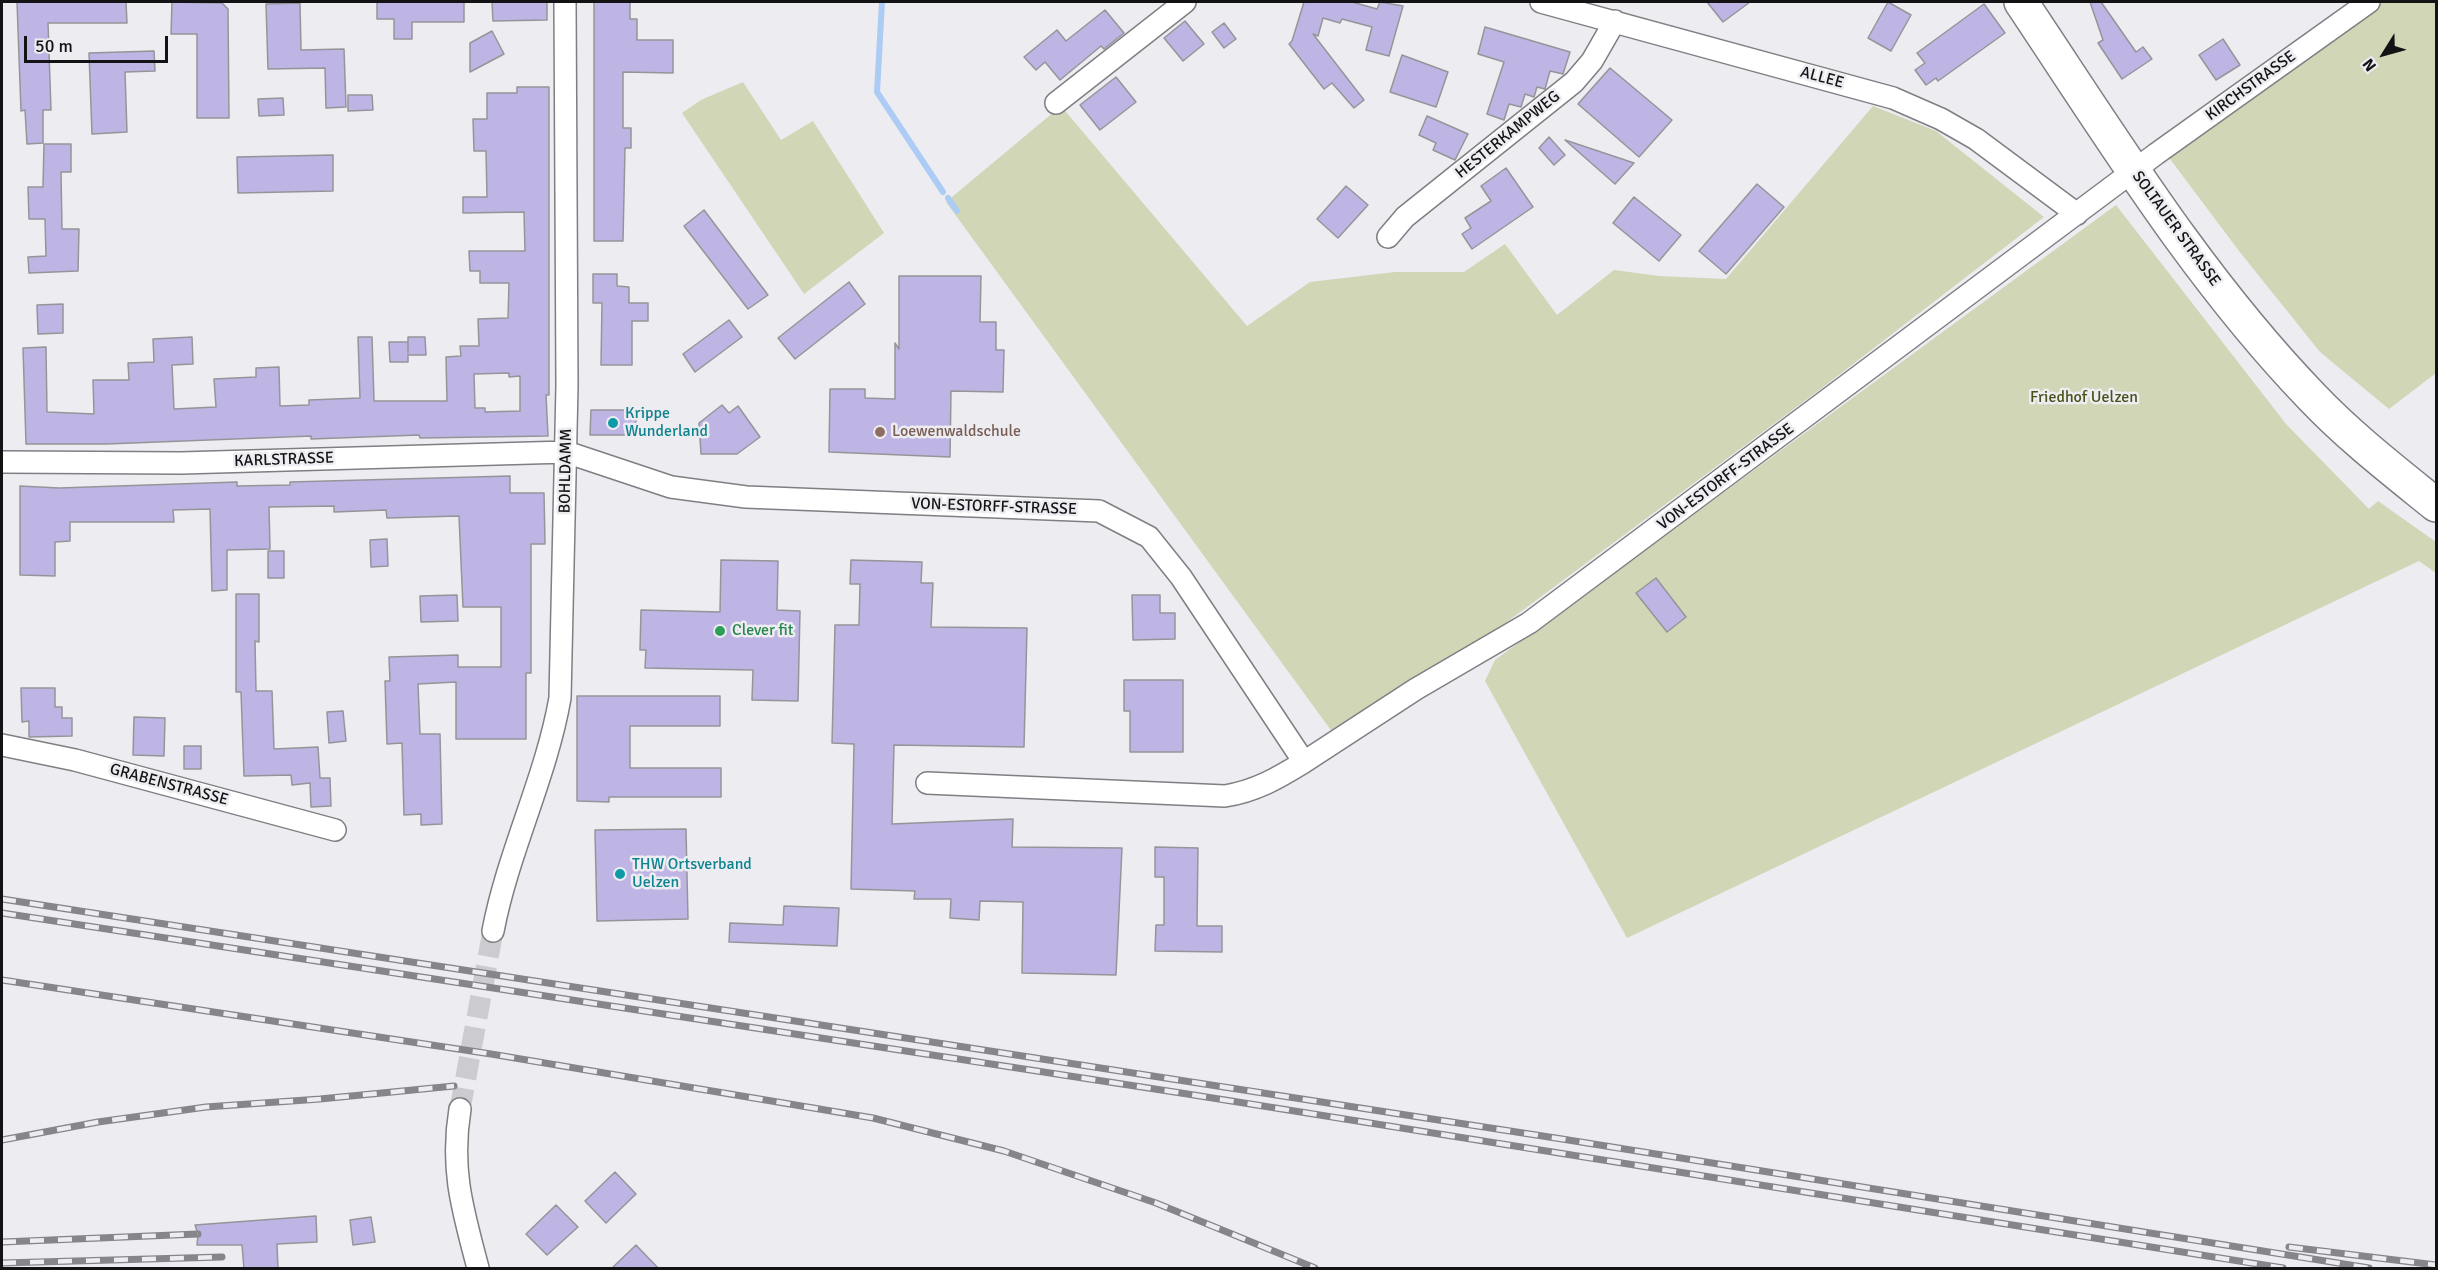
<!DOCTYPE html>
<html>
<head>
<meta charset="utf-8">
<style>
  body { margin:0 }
  #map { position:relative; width:2438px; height:1270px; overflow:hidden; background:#edecf1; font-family:Signika,sans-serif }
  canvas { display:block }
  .frame { position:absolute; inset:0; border:3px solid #131315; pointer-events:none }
  .north { position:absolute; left:2354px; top:24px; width:60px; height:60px; -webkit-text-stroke:4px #edecf1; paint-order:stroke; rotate:233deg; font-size:16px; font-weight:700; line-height:24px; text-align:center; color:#131315 }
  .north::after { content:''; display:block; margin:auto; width:21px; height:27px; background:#131315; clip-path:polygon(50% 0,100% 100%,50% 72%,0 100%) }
  .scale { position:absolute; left:24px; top:36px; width:144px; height:27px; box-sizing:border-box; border:3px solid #131315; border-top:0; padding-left:8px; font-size:18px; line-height:21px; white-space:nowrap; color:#131315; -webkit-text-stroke:4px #edecf1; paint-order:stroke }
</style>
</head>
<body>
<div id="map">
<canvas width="2438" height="1270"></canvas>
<div class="frame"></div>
<div class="north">N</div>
<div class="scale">50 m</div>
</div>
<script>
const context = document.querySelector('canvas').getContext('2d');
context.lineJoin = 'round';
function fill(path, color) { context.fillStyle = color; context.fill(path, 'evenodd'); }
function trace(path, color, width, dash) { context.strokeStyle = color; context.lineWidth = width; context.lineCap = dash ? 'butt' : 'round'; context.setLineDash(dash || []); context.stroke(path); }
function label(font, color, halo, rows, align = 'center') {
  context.font = font + ' Signika,sans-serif'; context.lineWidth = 5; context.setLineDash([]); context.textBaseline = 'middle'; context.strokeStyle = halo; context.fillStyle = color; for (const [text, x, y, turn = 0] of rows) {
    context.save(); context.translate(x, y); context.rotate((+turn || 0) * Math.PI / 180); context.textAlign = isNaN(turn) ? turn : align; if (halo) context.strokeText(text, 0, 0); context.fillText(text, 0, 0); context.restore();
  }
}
const green = new Path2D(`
  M2379 2H2436V373L2389 409 2320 352 2239 251 2164 151Z
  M743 82 781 140 813 121 884 233 804 294 682 113 701 100Z
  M1061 106 1247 326 1310 282 1395 272H1464L1505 244 1557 315 1614 270 1659 276 1726 279 1873 106 1936 131 2044 217 1818 391 1496 630 1333 733 946 202Z
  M2116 205 2286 424 2369 509 2378 501 2436 542V573L2419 561 1627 938 1485 681 1495 660Z`);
const stream = new Path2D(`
  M882 2 877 92 943 192
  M948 198 957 211`);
const building = new Path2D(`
  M17 2H126L127 23H48L51 110H43V143L27 144 25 110 21 111Z
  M172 2 222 3 228 9 229 118H197V34H171Z
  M377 2H464V22H412V39H394V19H377Z
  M492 2H547V20L493 21Z
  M594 2H630V19H637V40H673V73L623 72V128H631V148H625L623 241H594Z
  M1304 2H1352L1377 9 1380 2 1403 6 1389 56 1366 50 1372 27 1342 19 1340 23 1323 18 1318 36 1313 34 1364 100 1354 108 1332 83 1324 89 1289 44 1292 41Z
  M1707 2H1750L1723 22Z
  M1888 2 1911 15 1891 51 1868 38Z
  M2090 2H2101L2136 52 2143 47 2152 59 2122 79 2098 43 2103 40Z
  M300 3 301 50 344 49 346 107 326 108 325 68 268 69 266 4Z
  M1984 4 2005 33 1938 81 1936 78 1926 85 1915 70 1925 63 1917 53Z
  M1105 10 1124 33 1104 49 1101 46 1060 80 1045 62 1036 70 1024 57 1057 30 1066 41Z
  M1185 21 1204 44 1183 61 1164 38Z
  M1224 23 1236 39 1224 48 1212 32Z
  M1485 27 1570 52 1563 74 1550 71 1545 89 1537 87 1534 97 1525 94 1521 107 1509 104 1504 120 1487 114 1504 62 1478 54Z
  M492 31 504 54 470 72V43Z
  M2223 39 2240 65 2216 80 2199 55Z
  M154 51 155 71 125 72 127 132 92 134 89 53Z
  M1402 55 1448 72 1436 107 1390 92Z
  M1610 68 1672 120 1639 157 1578 104Z
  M1116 77 1136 102 1100 130 1080 105Z
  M517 87H549V395H546L548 436 420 438 419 435 311 439V436L107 444H26L23 348 46 347 47 412 94 414 93 380H129L128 363 154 362 153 339 192 337 193 364 172 365 174 409 216 407 214 379 256 377V368L279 367 280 406 309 405V400L360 398 358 337H372L374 401H447L446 357 461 356 460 346H479L478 319 508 318 509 283H480V271H470L469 251H525L524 212 463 213V197H487L486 151H474L473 119H487V93H517ZM509 373V377L520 376V411L485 412V408H475L474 374Z
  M348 95H372L373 110 348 111Z
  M283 98 284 115 259 116 258 99Z
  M1427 116 1468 134 1455 160 1433 150 1436 143 1419 135Z
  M1549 137 1565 155 1554 165 1539 148Z
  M1565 140 1634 163 1615 184Z
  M44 144H71V172H61L62 229H79L78 271 29 273 28 257 46 256 45 219H29L28 187H43Z
  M333 155V191L238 193 237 157Z
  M1506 168 1533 207 1472 249 1462 234 1471 228 1465 218 1491 201 1481 186Z
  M1757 184 1784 207 1726 274 1699 251Z
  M1346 186 1368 205 1338 238 1317 219Z
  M1634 197 1681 235 1659 261 1613 223Z
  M704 210 768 295 748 309 684 226Z
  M593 274H617V286L629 287V303H648V321H632V365H601L602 303H593Z
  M899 276H981L980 322H996V350H1004L1003 392 951 391 950 457 829 452 830 389H865V398L895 399V343L899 349Z
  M849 282 865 304 795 359 778 338Z
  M63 304V333L38 334 37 305Z
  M729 320 742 337 695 372 683 354Z
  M408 337H425L426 355H408V362H390L389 342H408V353Z
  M722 405 729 413 738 406 760 437 737 454H701L699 423Z
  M591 410H636V435H590Z
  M510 476V493H544L545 544H531V673H526V739H456V682L418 684 420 734H440L442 824 421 825V814L404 815 402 743 387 744 385 681H390L389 657 458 655V667H501V607H463L459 516 387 518 386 510 334 512V506L269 507 270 549 227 550V590L212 591 210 509 173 510 174 522H70V541L55 542V576L20 575V486L59 488 237 482V486L290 485V482Z
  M387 539 388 566 371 567 370 540Z
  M268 551H284V578H268Z
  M721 560 778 561 777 610 800 611 798 701 752 700 753 670 645 668 646 650H640L641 610 720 612Z
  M851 560 922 562 921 583H933L931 627 1027 628 1024 747 894 745 892 824 1013 819 1012 847 1122 848 1116 975 1022 973 1023 902 980 901 979 920 950 918 951 899H914L915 891 851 889 854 744 832 743 835 625H859L860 584H850Z
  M1656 578 1686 617 1667 632 1636 593Z
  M236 594H259V642L255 641 256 691H272L274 749 318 747 320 778H330L331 806 311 807 310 783 292 785 291 775 244 776 241 692H236Z
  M457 595 458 621 421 622 420 596Z
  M1132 595H1160V613H1175V639L1133 640Z
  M1124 680H1183V752H1130V711H1124Z
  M21 688H55V707H62V718H72V736L29 737V721L22 722Z
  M577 696H720V726H630V768H721V797H609V802L577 801Z
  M343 711 346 741 329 743 327 712Z
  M134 717 165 718 164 756 133 755Z
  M184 746H201V769H184Z
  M686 829 688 919 597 921 595 830Z
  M1155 847 1198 848 1197 926H1222V952L1155 951 1156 925H1164V877H1155Z
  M784 906 839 908 837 946 729 942 730 923 783 925Z
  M615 1172 636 1194 606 1223 585 1201Z
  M556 1205 578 1227 547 1255 526 1234Z
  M316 1216 317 1242 277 1244 278 1269H244L242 1245H197L198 1234 195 1225Z
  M371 1217 375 1242 353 1245 350 1220Z
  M636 1245 659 1269H611Z`);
const minorTunnel = new Path2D(`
  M460 1109 493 931`);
const minor = new Path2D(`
  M1541 2 1893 98 1941 119 1976 139 2077 214
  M1056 103 1185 2
  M1388 237 1405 217 1574 82 1592 61 1615 21
  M2 462 181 463 566 452 671 487 746 497 1099 511 1149 537 1181 577 1304 762 1416 689 1529 623 2156 154 2369 2
  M2 745 75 760 335 830
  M927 783 1225 796C1256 791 1278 778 1304 762
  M493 931C508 852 546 778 560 698L567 386 565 2
  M460 1109C450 1170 463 1211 478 1268`);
const primary = new Path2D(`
  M2021 2C2112 138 2198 279 2312 397 2350 437 2394 471 2436 505`);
const rail = new Path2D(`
  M2 899 1562 1139 2369 1268
  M2 913 1181 1093 2283 1268
  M2 980 491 1054 873 1118 1004 1151 1156 1203 1315 1268
  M2 1140 98 1122 206 1107 320 1099 454 1086
  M2 1242 198 1234
  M2289 1247 2436 1265
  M2 1263 222 1257`);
const markers = [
  [613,423,6,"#0f9aa8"],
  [880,432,6,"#8d6e63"],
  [720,631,6,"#2e9e5b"],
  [620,874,6,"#0f9aa8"]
];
const streetNames = [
  ["ALLEE",1822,78,15],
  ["KIRCHSTRASSE",2251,86,-36],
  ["HESTERKAMPWEG",1508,135,-39],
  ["SOLTAUER STRASSE",2176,229,54],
  ["KARLSTRASSE",284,460,-2],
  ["BOHLDAMM",566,471,-89],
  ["VON-ESTORFF-STRASSE",1726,477,-37],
  ["VON-ESTORFF-STRASSE",994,507,2],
  ["GRABENSTRASSE",169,785,15]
];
const parkNames = [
  ["Friedhof Uelzen",2084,398]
];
const cultureNames = [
  ["Krippe",625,414],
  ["Wunderland",625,432],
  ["THW Ortsverband",632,865],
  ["Uelzen",632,883]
];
const educationNames = [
  ["Loewenwaldschule",892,432]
];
const leisureNames = [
  ["Clever fit",732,631]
];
fill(green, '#d0d6b6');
trace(stream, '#acccf5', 6);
fill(building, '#beb5e4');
trace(building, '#959599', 1.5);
trace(minorTunnel, '#cccbd0', 21, [21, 10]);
trace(minor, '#7f7e82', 24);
trace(primary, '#7f7e82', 36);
trace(minor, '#fff', 21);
trace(primary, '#fff', 33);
trace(rail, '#868589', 7);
trace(rail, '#edecf1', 4.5, [14]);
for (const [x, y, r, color] of markers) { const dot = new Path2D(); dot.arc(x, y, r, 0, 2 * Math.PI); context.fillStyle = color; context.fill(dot); trace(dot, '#edecf1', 2); }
label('16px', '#131315', '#edecf1', streetNames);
label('16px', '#495018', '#edecf1', parkNames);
label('16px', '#0d838f', '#edecf1', cultureNames, 'left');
label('16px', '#785e54', '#edecf1', educationNames, 'left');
label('16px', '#27864d', '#edecf1', leisureNames, 'left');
</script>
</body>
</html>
